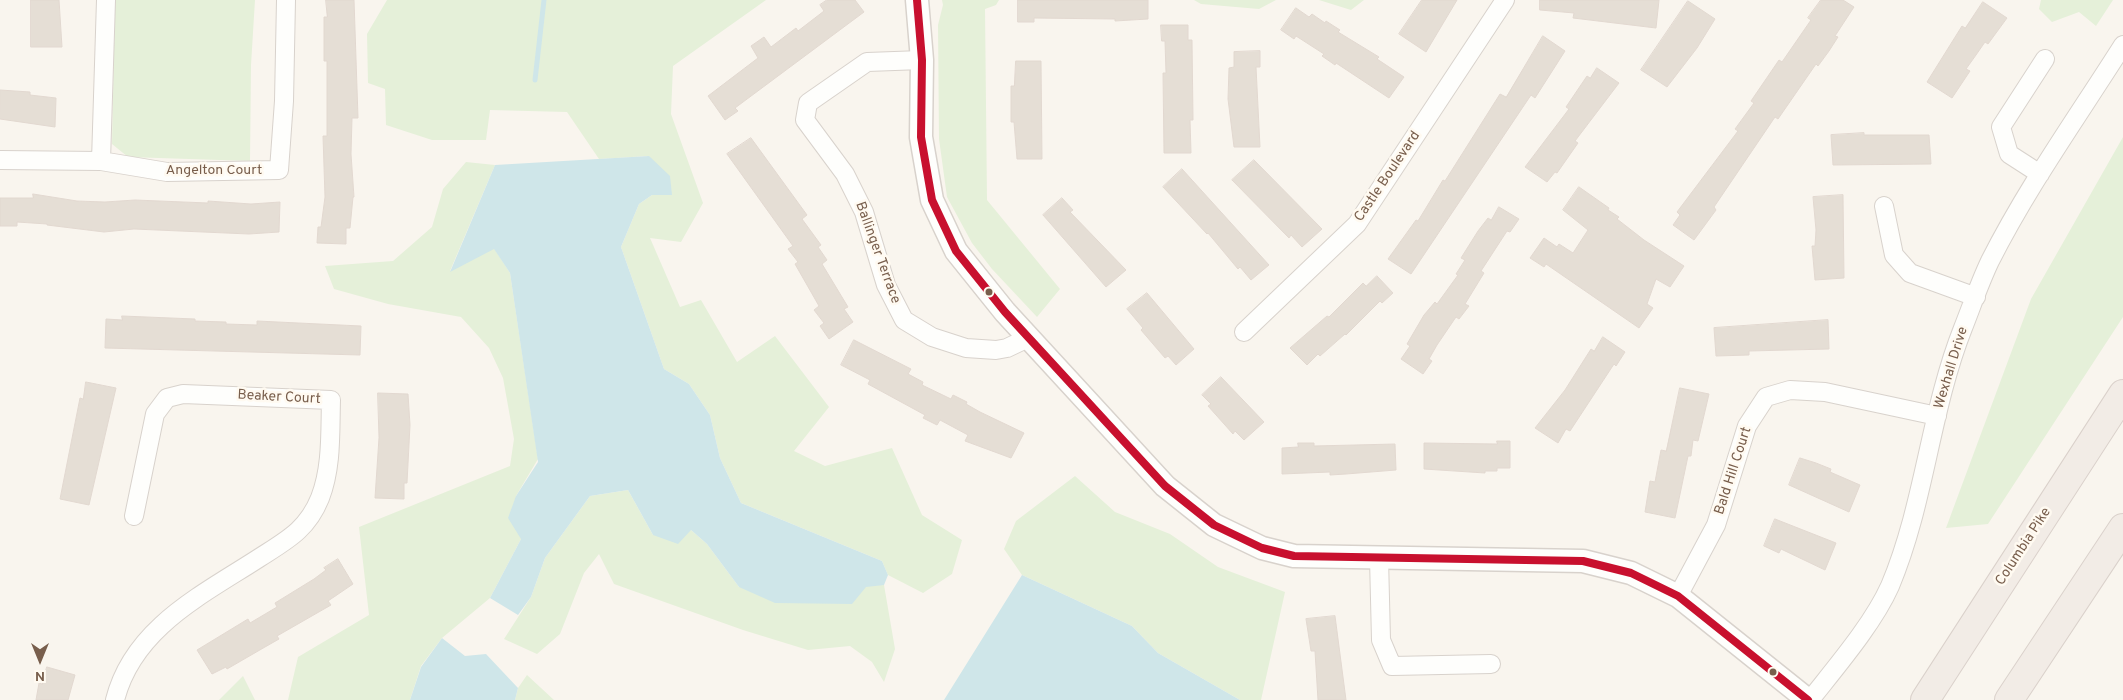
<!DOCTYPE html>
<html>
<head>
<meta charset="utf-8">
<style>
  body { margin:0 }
  #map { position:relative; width:2123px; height:700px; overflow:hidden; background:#f9f5ee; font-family:Overpass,sans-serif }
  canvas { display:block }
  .north { position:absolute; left:15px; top:635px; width:50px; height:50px; -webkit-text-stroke:4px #fffaf1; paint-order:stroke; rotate:180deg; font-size:14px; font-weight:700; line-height:20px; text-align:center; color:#785e4c }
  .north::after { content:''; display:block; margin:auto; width:18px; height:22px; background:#785e4c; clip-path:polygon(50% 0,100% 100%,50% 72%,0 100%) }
</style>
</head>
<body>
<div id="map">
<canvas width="2123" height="700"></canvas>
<div class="north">N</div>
</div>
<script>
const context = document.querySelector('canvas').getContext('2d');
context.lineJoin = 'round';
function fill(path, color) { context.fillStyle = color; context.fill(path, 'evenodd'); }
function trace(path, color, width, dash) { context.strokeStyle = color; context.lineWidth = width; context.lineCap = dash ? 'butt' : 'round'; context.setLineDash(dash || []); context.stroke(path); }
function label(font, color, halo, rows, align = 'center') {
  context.font = font + ' Overpass,sans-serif'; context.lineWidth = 5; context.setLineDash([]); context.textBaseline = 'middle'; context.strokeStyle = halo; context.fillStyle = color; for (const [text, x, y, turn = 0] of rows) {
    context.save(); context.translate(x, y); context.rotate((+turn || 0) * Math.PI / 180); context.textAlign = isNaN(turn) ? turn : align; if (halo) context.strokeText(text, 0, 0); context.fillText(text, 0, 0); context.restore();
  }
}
const green = new Path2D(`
  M115 0H255L251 65 250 161 128 157 112 144Z
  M387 0H766L673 66 671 114 703 203 681 242 650 238 680 307 701 300 737 362 775 336 829 407 794 451 825 466 892 448 922 515 962 540 952 574 923 593 888 575 882 561 741 503 720 458 710 415 689 384 664 369 621 247 639 204 652 195 649 156 599 159 567 112 490 110 486 140H432L386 125 385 89 368 83 367 34Z
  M942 0H999L996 5 985 9 987 200 1060 289 1037 317 992 269 972 243 947 197 939 139 938 25 943 5Z
  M1194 0H1276L1259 9 1201 4Z
  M1319 0H1364L1351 10Z
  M2041 0H2113L2096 26 2079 12 2052 22 2039 9Z
  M2123 137V317L1988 524 1946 528 2031 299Z
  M466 162 495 165 450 271 494 248 510 273 538 459 516 496 521 539 490 598 442 638 421 666 410 700H288L298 657 369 615 359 527 510 466 514 439 503 378 489 348 461 317 388 304 334 289 325 266 393 261 432 227 443 189Z
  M1075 476 1115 512 1170 534 1218 567 1285 592 1261 700H1240L1158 653 1132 626 1022 575 1004 549 1016 521Z
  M628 490 653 535 691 530 707 544 739 587 884 585 895 649 884 682 872 662 850 646 808 650 743 630 614 584 599 554 584 573 560 634 537 654 504 639 531 597 545 558 590 496Z
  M527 675 554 700H515L518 688Z
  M243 676 255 700H219Z`);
const water = new Path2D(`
  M649 156 670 176 672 195H652L639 204 621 247 664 369 689 384 710 415 720 458 741 503 882 561 888 575 884 585 866 587 852 604 775 603 739 587 707 544 691 530 678 544 653 535 628 490 590 496 545 558 531 597 518 615 490 598 521 539 508 518 516 496 538 462 510 273 494 249 450 272 495 165Z
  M1022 575 1132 626 1158 653 1240 700H944Z
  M442 638 465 656 486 654 518 688 515 700H410L421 667Z`);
const stream = new Path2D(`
  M535 80 544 0`);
const building = new Path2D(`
  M31 0H59L62 47H31Z
  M326 0H354L358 118H352L351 154 354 197H353L350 228H346V244L317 243 318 227H321L325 197 323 136H327V61H324V17H327Z
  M827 0H855L864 12 735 108 738 111 725 120 708 96 758 58 751 46 764 37 771 47 796 28 798 31 824 11 820 5Z
  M1018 0H1148V19L1115 21V19L1034 18V22H1018Z
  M1422 0H1457L1426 52 1399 34Z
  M1540 0H1659L1656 28 1573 18 1574 13 1540 10Z
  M1821 0H1843L1854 7 1835 36 1838 37 1829 51 1818 66 1816 64 1778 119 1775 117 1714 207 1716 210 1694 240 1673 225 1680 215 1677 212 1738 131 1735 129 1754 103 1751 101 1779 60 1782 62 1802 33 1811 20 1808 18Z
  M1688 1 1715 19 1697 48 1667 87 1641 70Z
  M1983 2 2007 18 1988 44 1985 42 1976 55 1966 69 1970 71 1952 98 1927 82 1962 26 1965 28Z
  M1296 8 1309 17 1312 14 1325 23 1326 21 1340 30 1338 32 1379 57 1377 59 1404 77 1389 98 1336 63 1335 65 1322 56 1324 54 1296 36 1294 39 1281 30Z
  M1161 25H1188V40H1192L1193 120H1190L1191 153H1164L1163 73H1166L1165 41H1162Z
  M1543 36 1565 51 1535 98 1531 95 1411 274 1388 259 1416 220 1418 221 1443 180 1445 181 1500 94 1506 97Z
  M1260 51V67H1256L1260 147H1234L1228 99 1229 68 1234 67V52Z
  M1016 61H1041L1042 159H1017L1014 122H1011V86H1014Z
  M1597 68 1619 83 1575 141 1578 143 1557 173 1555 172 1547 182 1525 167 1569 109 1566 107 1587 76 1590 78Z
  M0 90 30 92V95L56 98 55 127 0 119Z
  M1864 133V135H1929L1931 164 1833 165 1831 135Z
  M751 138 807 215 802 219 821 245 818 247 827 260 822 264 848 307 844 309 853 322 829 339 820 326 824 323 814 310 819 306 795 264 798 262 788 249 793 246 727 154Z
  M1254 160 1322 229 1302 247 1291 235 1289 238 1232 180Z
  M1182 169 1269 265 1251 280 1240 267 1238 269 1208 233 1207 234 1163 187Z
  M1579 187 1609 208 1608 210 1619 217 1617 219 1644 240 1684 266 1670 287 1656 279 1647 304 1653 308 1639 328 1546 264 1544 267 1530 258 1544 238 1557 247 1559 244 1573 253 1588 230 1563 210Z
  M33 194 77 201 105 202 135 200 208 203V201L251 204 280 202 279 232 249 234 134 229 104 232 47 225V224L17 222V226H0V198H33Z
  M1843 195 1844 278 1815 280 1812 246H1815L1816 230 1813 197Z
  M1062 198 1073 210 1070 212 1126 270 1106 287 1043 215Z
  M1499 207 1519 219 1510 232 1507 231 1481 271 1484 273 1465 304 1469 306 1459 319 1456 317 1437 345 1429 359 1432 361 1423 374 1401 359 1410 346 1407 344 1424 315 1435 302 1437 304 1458 275 1456 274 1465 260 1461 258 1478 231 1488 218 1491 220Z
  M1377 276 1393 293 1382 303 1380 301 1346 335 1345 334 1320 356 1318 354 1307 365 1290 348 1327 316 1329 317 1363 283 1366 286Z
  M1147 293 1194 349 1176 365 1168 356 1165 358 1141 330 1143 328 1127 309Z
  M122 316 195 319V321L226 322V324L257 325V321L361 326 360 355 105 348 106 319 122 320Z
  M1828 320 1829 349 1749 351V355L1716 356 1714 328Z
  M1603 337 1625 352 1616 366 1614 364 1570 431 1566 429 1558 443 1535 428 1565 390 1591 349 1594 351Z
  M854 340 911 369 908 374 923 382 922 385 951 399 953 395 967 402 966 404 980 412 1024 433 1011 458 965 441 968 435 940 420 937 425 923 418 925 415 868 384 870 380 841 365Z
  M1221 377 1264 422 1244 440 1235 431 1233 434 1208 406 1211 404 1202 395Z
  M86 382 116 388 89 505 60 499 80 398 83 399Z
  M1680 388 1709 394 1698 441 1693 440 1691 456H1688L1675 518 1645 512 1650 481 1655 482 1661 450 1666 451Z
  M378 393 408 394 410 425 407 483H404V499L375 498 379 438Z
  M1497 441H1510V468H1497V471H1485V473L1424 469V443L1497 444Z
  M1298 443H1314V446L1395 444 1396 470 1346 474 1330 475V472L1282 474V448L1298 447Z
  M1800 458 1816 463 1831 469 1830 472 1860 485 1849 512 1789 485Z
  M1775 519 1836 543 1825 570 1781 549 1779 553 1764 546Z
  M338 559 353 584 328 601 331 605 277 636 279 639 265 647 227 669 226 667 212 674 197 650 248 619 250 623 277 607 275 603 314 579 326 570 324 568Z
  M1335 616 1346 700H1318L1315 651H1311L1306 619Z
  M47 667 75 675 68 700H36L39 683 42 684Z`);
const minor = new Path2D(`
  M922 60 867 62 808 103 805 120 845 174 864 212 886 285 904 320 932 337 966 348 996 350 1007 348 1028 338
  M0 160 101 161 167 172 279 170 284 101 286 0
  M101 161 106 0
  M2040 174 2009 154 2001 127 2045 59
  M1884 206 1894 255 1910 273 1976 297
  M1244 332 1357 224 1505 0
  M1379 558 1381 640 1392 666 1491 664
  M1678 596 1716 525 1747 426 1766 397 1790 390 1825 392 1937 416
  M115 700C133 628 202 595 259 558 287 540 307 530 320 498 332 467 330 433 331 400L183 394 167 398 155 414 134 516
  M1810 700C1836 667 1873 624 1890 586 1925 503 1930 411 1963 328 1972 305 1980 282 1990 261 2028 186 2078 116 2123 45`);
const tertiary = new Path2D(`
  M917 0 922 60 921 137 932 200 956 251 1005 312 1165 486 1214 525 1262 548 1294 556 1583 561 1631 573 1678 596 1808 700`);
const trunk = new Path2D(`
  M1925 700 2123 394
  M2009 700 2123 528`);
const bus1 = new Path2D(`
  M917 0 922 60 921 137 932 200 956 251 1005 312 1165 486 1214 525 1262 548 1294 556 1583 561 1631 573 1678 596 1808 700`);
const markers = [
  [989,292,4.5,"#785e4c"],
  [1773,672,4.5,"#785e4c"]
];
const streetNames = [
  ["Angelton Court",214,171],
  ["Castle Boulevard",1388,177,-56],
  ["Ballinger Terrace",877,253,70],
  ["Wexhall Drive",1952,368,-73],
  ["Beaker Court",279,398,3],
  ["Bald Hill Court",1734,471,-72],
  ["Columbia Pike",2024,547,-57]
];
fill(green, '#e5f0d9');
fill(water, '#cfe6e9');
trace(stream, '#cfe6e9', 5);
fill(building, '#e5ded5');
trace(building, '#e2d8d0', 1);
trace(minor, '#d8d2cc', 20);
trace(tertiary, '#d8d2cc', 25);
trace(trunk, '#dad1cb', 30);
trace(minor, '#fefefc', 18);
trace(tertiary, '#fefefc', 22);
trace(trunk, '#f2ece6', 28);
trace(bus1, '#c8102e', 8);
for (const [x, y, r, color] of markers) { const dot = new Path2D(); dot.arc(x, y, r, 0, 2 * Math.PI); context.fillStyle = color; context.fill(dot); trace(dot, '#fffaf1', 2); }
label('14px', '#785e4c', '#fffaf1', streetNames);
</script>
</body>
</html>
